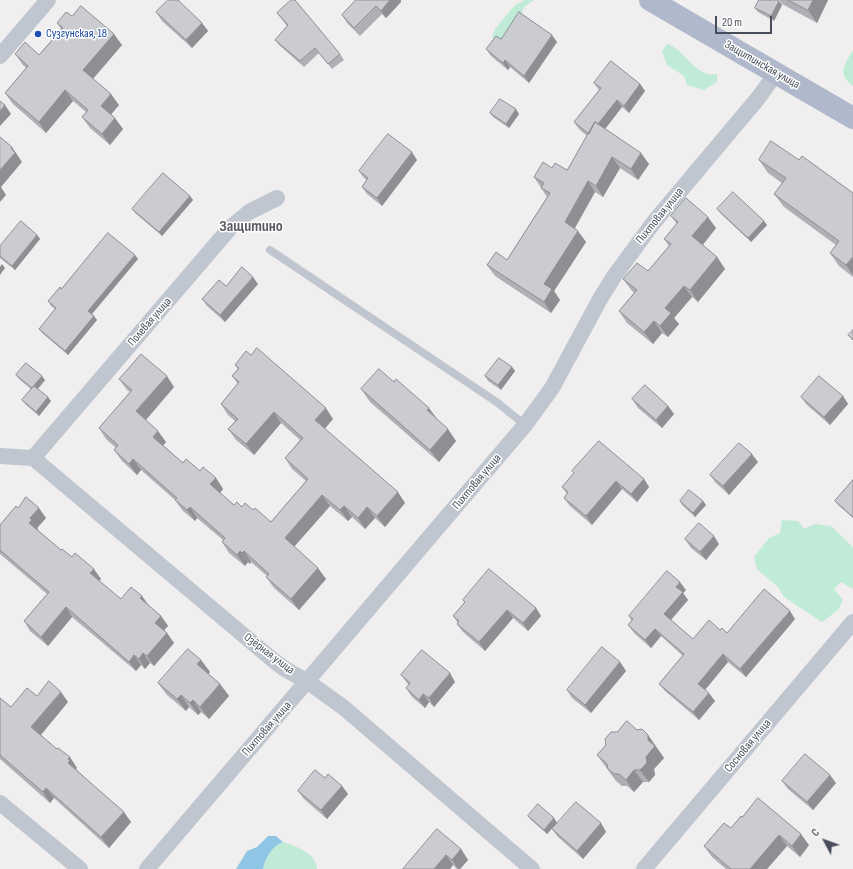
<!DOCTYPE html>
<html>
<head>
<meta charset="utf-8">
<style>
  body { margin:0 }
  #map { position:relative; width:853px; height:869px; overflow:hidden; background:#f0eeee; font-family:"Sofia Sans Condensed",sans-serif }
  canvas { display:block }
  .north { position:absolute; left:805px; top:821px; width:40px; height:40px; -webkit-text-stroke:3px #fff; paint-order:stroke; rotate:311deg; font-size:11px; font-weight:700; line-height:16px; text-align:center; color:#474e5a }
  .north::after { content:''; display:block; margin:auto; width:14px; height:18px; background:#474e5a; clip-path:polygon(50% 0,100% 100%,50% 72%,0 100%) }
  .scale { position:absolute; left:715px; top:16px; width:57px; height:18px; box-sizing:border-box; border:2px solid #474e5a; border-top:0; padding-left:5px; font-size:12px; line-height:14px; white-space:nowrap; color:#474e5a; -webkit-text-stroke:3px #fff; paint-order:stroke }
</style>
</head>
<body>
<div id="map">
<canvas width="853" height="869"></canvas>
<div class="north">С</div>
<div class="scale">20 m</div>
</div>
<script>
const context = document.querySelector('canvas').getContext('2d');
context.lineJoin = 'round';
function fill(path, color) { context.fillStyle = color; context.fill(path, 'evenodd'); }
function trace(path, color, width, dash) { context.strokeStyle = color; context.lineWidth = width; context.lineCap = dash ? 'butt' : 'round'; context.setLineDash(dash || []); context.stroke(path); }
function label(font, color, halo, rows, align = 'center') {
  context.font = font + ' "Sofia Sans Condensed",sans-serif'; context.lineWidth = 3; context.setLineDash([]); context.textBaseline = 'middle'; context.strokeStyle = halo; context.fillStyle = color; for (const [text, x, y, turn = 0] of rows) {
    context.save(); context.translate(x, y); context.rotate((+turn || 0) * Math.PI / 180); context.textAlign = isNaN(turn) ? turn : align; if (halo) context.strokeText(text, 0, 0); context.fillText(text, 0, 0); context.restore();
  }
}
const green = new Path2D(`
  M523 0H534L524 7 520 18 507 36 495 41 492 37 495 29 515 5 524 1Z
  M667 44C683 49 690 67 705 73 708 75 714 74 717 74V82L704 90 687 85 684 76 667 65 662 51Z
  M853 50V86C837 73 844 66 853 50Z
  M782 520 798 521 804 529 815 524 831 526 853 547V589L841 582 834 589 843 600 838 610 822 622 784 597 778 587 757 569 754 557 769 538 780 533Z
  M283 842C296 846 316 853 317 869H263C265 858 272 846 283 842Z`);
const water = new Path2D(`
  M268 836H276L283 842C272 846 265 858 263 869H236L247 851 257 847Z`);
const service = new Path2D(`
  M270 250 498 403 525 425`);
const minor = new Path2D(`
  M0 56 48 0
  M0 456 33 458 273 660 285 669 308 682 343 707 532 869
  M33 458 230 228 249 212 277 198
  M0 803 80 869
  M147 869 525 425 552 388 600 299 615 275 654 222 759 97 776 73
  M644 869 853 622`);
const primary = new Path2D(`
  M650 0 853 118`);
const wall = new Path2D(`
  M356 0 401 2 386 18 382 14 360 36 347 23 342 15Z
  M779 0H828L817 23 782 4Z
  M782 5 774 21 758 12 755 8Z
  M156 12 202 23 208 31 192 48 162 21Z
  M277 13 340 54 344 60 332 69 319 53 304 67 279 45 275 40 287 26Z
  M72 16 122 45 93 79 119 105 111 114 123 129 110 145 90 128 82 117 86 112 73 101 46 133 13 104 5 93 26 68 23 65 15 54 39 55 61 29 57 23Z
  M501 39 557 42 529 83 510 67 508 70 491 56 486 49Z
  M594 83 640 84 645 91 629 113 622 107 605 129 649 164 638 180 620 168 603 197 595 192 575 228 586 242 554 291 560 300 551 313 495 276 487 265 507 260 547 197 534 177 552 168 567 170 587 136 579 129 574 122 599 90Z
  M490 113 519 114 509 128 493 117Z
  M417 160 382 206 367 194 362 187 367 180 364 178 359 171Z
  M759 160H799L853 193V277L839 266 830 253 836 245 784 207 774 194 782 183 768 173Z
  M190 196 193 200 162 236 135 213 132 209Z
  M717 209 767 225 751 242 720 213Z
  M671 216 716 228 703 245 717 257 725 269 698 302 692 297 674 318 679 324 668 337 662 333 653 344 627 323 619 311 634 293 632 291 623 279 648 271 669 246 664 239 677 224Z
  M37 235 40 239 15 270 0 258V246Z
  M138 259 92 314 97 320 68 355 42 333 39 329 55 309 51 306 48 301 61 289Z
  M258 284 225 322 207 306 202 299 226 286Z
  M251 355 333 419 325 429 405 503 385 527 375 518 365 529 352 517 348 521 330 506 294 547 326 579 299 610 274 588 266 577 267 576 251 562 250 564 248 562 245 566 229 553 222 542 223 540 197 518 195 521 183 511 175 500 141 470 137 475 122 461 114 450 116 448 106 439 99 428 130 392 127 390 119 379 174 387 146 420 166 442 163 445 183 463 216 478 223 489 220 493 234 505 253 510 271 522 306 481 292 469 285 458 300 440 281 423 254 455 236 440 228 429 235 421 228 415 221 404 238 384 232 376 238 369 235 365Z
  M512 367 515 371 501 390 488 381 485 376Z
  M16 375 45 380 38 389 51 401 39 416 25 404 22 400 31 389 19 379Z
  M361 389 438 420 456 441 439 462 370 402Z
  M843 396 848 404 830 425 807 405 801 397Z
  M632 399 668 406 674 414 662 428 638 408Z
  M758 462 729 495 716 483 710 475Z
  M572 471 644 479 649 487 637 502 622 489 592 525 570 506 564 498 567 494 562 487 574 473Z
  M853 480V518L838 505 835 501Z
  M680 501H703L706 505 695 517 682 505Z
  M18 508 46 518 37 528 38 529 37 530 61 550 72 557 101 579 99 581 121 599 142 596 149 606 161 616 168 626 164 630 167 633 174 643 154 666 150 663 145 669 141 665 136 671 72 617 48 646 30 631 24 621 47 594 0 554V525Z
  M685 539 719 544 706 560 691 548Z
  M686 590 683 593 688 600 671 620 693 639 720 630 727 633 795 619 746 677 728 662 705 690 715 701 699 720 665 691 659 684 683 656 661 636 651 648 634 633 628 625 632 621 629 616Z
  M463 600 536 608 541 616 528 631 513 618 485 651 463 632 457 624 458 623 453 616 465 602Z
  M201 660 210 672 208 674 220 684 229 696 209 719 201 712 198 715 189 707 186 711 167 695 158 683Z
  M620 662 626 671 591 713 572 698 567 690Z
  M401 675 455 682 434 707 429 702 425 708 412 697 406 688 409 685 407 683Z
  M37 696 68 702 41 735 77 768 76 769 131 822 109 848 54 798 50 803 0 759V698L11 707Z
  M637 730 648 735 664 758 654 769 655 775 649 782H643L634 792 627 786H622L616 781 597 755 617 732Z
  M325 778 342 786 348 794 327 819 304 799 298 791Z
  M782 781 836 783 813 810 788 789Z
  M528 816 554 818 557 823 547 834 531 820Z
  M741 816 809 845 800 857 787 846 767 869H726L712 857 704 846 731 828Z
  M601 823 606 832 583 859 558 837 552 829Z
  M461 849 468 860 460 869H457L453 865 450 869H403Z`);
const shadedWall = new Path2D(`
  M390 0H401V2L386 18 381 11Z
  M813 0H828L817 23 808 10Z
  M779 1 782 5 774 21 771 16Z
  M202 23 208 31 192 48 186 40Z
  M114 34 122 45 91 81 83 70Z
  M552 35 557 42 529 83 524 76Z
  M505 60 510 67 508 70 503 63Z
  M640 84 645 91 629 113 624 106Z
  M65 90 73 101 46 133 39 122Z
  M111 94 119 105 109 117 101 106Z
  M617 100 622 107 595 142 590 135Z
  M5 105 11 114 0 126V111Z
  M516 109 519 114 509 128 506 124Z
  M115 118 123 129 110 145 102 134Z
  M12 147 22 162 1 187 6 195 0 202V170Z
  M412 152 417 160 382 206 377 198Z
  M641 153 649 164 638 180 631 169Z
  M612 157 620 168 603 197 596 186Z
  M588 181 595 192 572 233 565 222Z
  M190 196 193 200 162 236 159 232Z
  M708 217 716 228 700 248 692 236Z
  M764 221 767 225 751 242 748 238Z
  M578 231 586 242 554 291 560 300 551 313 544 302V284Z
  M37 235 40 239 15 270 12 266Z
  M135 255 138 259 91 315 88 311Z
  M717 257 725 269 698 302 690 290Z
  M853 257V275L846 265Z
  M2 264 5 268 0 275V267Z
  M253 277 258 284 225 322 220 315Z
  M684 286 692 297 674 318 679 324 668 337 660 326 665 308Z
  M94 316 97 320 68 355 65 351Z
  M654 321 662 333 653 344 644 332Z
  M512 367 515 371 501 390 498 385Z
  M42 376 45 380 35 392 32 388Z
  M167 376 174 387 144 422 136 411Z
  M843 396 848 404 830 425 824 417Z
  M48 397 51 401 39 416 36 412Z
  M668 406 674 414 662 428 656 420Z
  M326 408 333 419 322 431 315 420Z
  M429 408 438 420 427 410Z
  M274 412 281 423 254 455 246 444Z
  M448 429 456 441 439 462 430 450Z
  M158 431 166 442 161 448 153 437Z
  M752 454 758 462 729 495 723 486Z
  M133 459 141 470 137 475 129 464Z
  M216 478 223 489 218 495 210 484Z
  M644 479 649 487 637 502 631 494Z
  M616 481 622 489 592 525 586 516Z
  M398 492 405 503 385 527 377 516Z
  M322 495 330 506 292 549 285 538Z
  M703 501 706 505 695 517 693 513Z
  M344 506 352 517 348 521 340 510Z
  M190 507 197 518 195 521 187 510Z
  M367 507 375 518 365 529 358 518Z
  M39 508 46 518 37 528 38 529 35 533 29 523 30 518Z
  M714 536 719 544 706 560 700 552Z
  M240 551 248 562 245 566 237 555Z
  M244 551 251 562 250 564 242 553Z
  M318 568 326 579 299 610 291 599Z
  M94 569 101 579 97 583 90 573Z
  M680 582 686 590 683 593 688 600 669 622 664 614 676 587Z
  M142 596 149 606 147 608 140 598Z
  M66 607 72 617 48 646 41 637Z
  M536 608 541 616 528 631 523 623Z
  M507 610 513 618 485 651 479 642Z
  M790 611 795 619 746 677 740 669Z
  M161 616 168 626 162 632 155 623Z
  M655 629 661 636 651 648 645 640Z
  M167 633 174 643 154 666 147 656Z
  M143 653 150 663 145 669 139 659Z
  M723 654 728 662 704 691 698 684Z
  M134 655 141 665 136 671 129 662Z
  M201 660 210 672 206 676 197 664Z
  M620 662 626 671 591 713 585 705Z
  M450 673 455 682 434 707 429 698Z
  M220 684 229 696 209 719 200 707Z
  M61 692 68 702 39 737 31 727Z
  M709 693 715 701 699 720 693 712Z
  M423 694 429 702 425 708 419 700Z
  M181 695 189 707 186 711 177 699Z
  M193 700 201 712 198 715 190 703Z
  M648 735 664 758 654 769 655 775 649 782 640 770 646 757 648 740Z
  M70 757 77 768 76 769 68 763V759Z
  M634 770 643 782 634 792 626 780Z
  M830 775 836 783 813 810 807 802Z
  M342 786 348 794 327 819 321 810Z
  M46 788 54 798 50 803 43 792Z
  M124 812 131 822 109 848 101 837Z
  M554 818 557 823 547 834 544 830Z
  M601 823 606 832 583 859 577 851Z
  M801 834 809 845 800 857 792 846Z
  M779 835 787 846 767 869H750Z
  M461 849 468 860 460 869H458L452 860Z
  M446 855 453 865 450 869H434Z`);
const building = new Path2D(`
  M168 0H178L202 23 186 40 156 12Z
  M291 0H295L340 54 328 64 315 48 300 61 275 40 288 25 277 13Z
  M356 0H390L381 11 376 6 354 28 342 15Z
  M759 0H777L779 1 771 16 755 8Z
  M788 0H813L808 10Z
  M81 6 114 34 83 70 111 94 101 106 115 118 102 134 82 117 88 110 65 90 39 122 5 93 28 66 15 54 25 42 39 55 63 28 57 23 66 12 72 16Z
  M519 12 552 35 524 76 505 60 503 63 486 49 496 36 501 39Z
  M611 61 640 84 624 106 617 100 598 124 595 122 589 134 574 122 601 88 594 83Z
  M500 99 516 109 506 124 490 113Z
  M0 101 5 105 0 111Z
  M595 122 641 153 631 169 612 157 596 186 588 181 565 222 578 231 544 284 552 289 544 302 487 265 496 252 507 260 550 193 541 188 544 183 534 177 543 162 552 168 555 163 567 170Z
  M388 134 412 152 377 198 362 187 368 178 359 171Z
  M0 137 12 147 11 148 15 153 0 170Z
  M771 141 799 160 802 156 853 193V257L846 265 830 253 839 241 774 194 786 178 759 160Z
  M163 173 190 196 159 232 132 209Z
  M733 192 764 221 748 238 717 209Z
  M686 198 708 217 692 236 717 257 690 290 684 286 665 308 671 313 660 326 654 321 644 332 619 311 637 290 623 279 637 263 648 271 671 244 664 239 678 222 671 216Z
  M21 221 37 235 12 266 0 256V246Z
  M108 233 135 255 88 311 94 316 65 351 39 329 56 308 48 301 60 287 61 289Z
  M242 267 253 277 220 315 202 299 219 280 226 286Z
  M853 330V340L848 335Z
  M257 348 326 408 315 420 398 492 377 516 367 507 358 518 344 506 340 510 322 495 285 538 318 568 291 599 266 577 269 574 244 551 242 553 240 551 237 555 222 542 225 538 190 507 187 510 175 500 177 498 133 459 129 464 114 450 118 445 99 428 132 390 119 379 141 354 167 376 136 411 158 431 153 437 183 463 186 459 200 471 203 467 216 478 210 484 234 505 237 502 242 507 245 503 253 510 255 508 271 522 308 479 285 458 303 438 274 412 246 444 228 429 238 419 221 404 239 382 232 376 239 368 235 365 246 351 251 355Z
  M499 358 512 367 498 385 485 376Z
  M26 363 42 376 32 388 16 375Z
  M379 369 394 382 396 379 429 408 427 410 448 429 430 450 361 389Z
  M819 376 843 396 824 417 801 397Z
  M645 385 668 406 656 420 632 399Z
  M34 386 48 397 36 412 22 400Z
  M599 441 644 479 631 494 616 481 586 516 564 498 568 492 562 487 574 473 572 471Z
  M739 443 752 454 723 486 710 475Z
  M853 480V517L835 501Z
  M689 490 703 501 693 513 680 501Z
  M26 497 39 508 30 518 32 520 29 523 61 550 62 549 72 557 75 553 94 569 90 573 121 599 131 587 142 596 140 598 161 616 155 623 167 633 147 656 143 653 139 659 134 655 129 662 66 607 41 637 24 621 49 592 0 550V525L16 506 18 508Z
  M699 523 714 536 700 552 685 539Z
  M489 569 536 608 523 623 507 610 479 642 457 624 459 621 453 616 465 602 463 600Z
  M667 571 680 582 676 587 683 592 664 614 693 639 709 620 720 630 722 628 727 633 764 589 790 611 740 669 723 654 698 684 709 693 693 712 659 684 684 654 655 629 645 640 628 625 633 619 629 616Z
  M602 647 620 662 585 705 567 690Z
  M188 649 201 660 197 664 220 684 200 707 193 700 190 703 181 695 177 699 158 683Z
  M422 650 450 673 429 698 423 694 419 700 406 688 410 683 401 675Z
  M49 681 61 692 31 727 57 749 58 748 70 757 68 759 70 761 68 763 124 812 101 837 46 788 43 792 0 755V698L11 707 27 688 37 696Z
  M627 721 637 730 642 729 648 735V740L655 746 646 757 647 763 640 770H634L626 780 619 774H614L608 769 607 764 597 755 606 745 605 739 611 732H617Z
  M805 754 830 775 807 802 782 781Z
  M315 770 325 778 328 774 342 786 321 810 298 791Z
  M758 798 801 834 792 846 779 835 750 869H731L704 846 724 823 731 828 741 816 742 817Z
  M576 802 601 823 577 851 552 829Z
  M538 804 554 818 544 830 528 816Z
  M437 829 461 849 452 860 446 855 434 869H403Z`);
const markers = [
  [38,34,4,"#1a4fb4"]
];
const transitNames = [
  ["Сузгунская, 18",46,34]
];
const streetNames = [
  ["Защитинская улица",762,65,30],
  ["Пихтовая улица",660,216,-51],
  ["Полевая улица",150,322,-49],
  ["Пихтовая улица",477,482,-50],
  ["Озёрная улица",269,654,37],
  ["Пихтовая улица",267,729,-49],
  ["Сосновая улица",748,746,-50]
];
const districtNames = [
  ["Защитино",251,227]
];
fill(green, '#bfebd7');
fill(water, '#8fc6e5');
trace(service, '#bfc6cf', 8);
trace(minor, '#bfc6cf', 16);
trace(primary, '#afb9cb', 22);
fill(wall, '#afafb5');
fill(shadedWall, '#8e8f93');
fill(building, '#cbccd2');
trace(building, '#8e8f93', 1);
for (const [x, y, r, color] of markers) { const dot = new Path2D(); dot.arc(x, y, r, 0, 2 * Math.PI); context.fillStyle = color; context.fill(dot); trace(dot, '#fff', 1.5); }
label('12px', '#164399', '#fff', transitNames, 'left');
label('12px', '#474e5a', '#fff', streetNames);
label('bold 16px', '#5b5d62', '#fff', districtNames);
</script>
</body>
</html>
